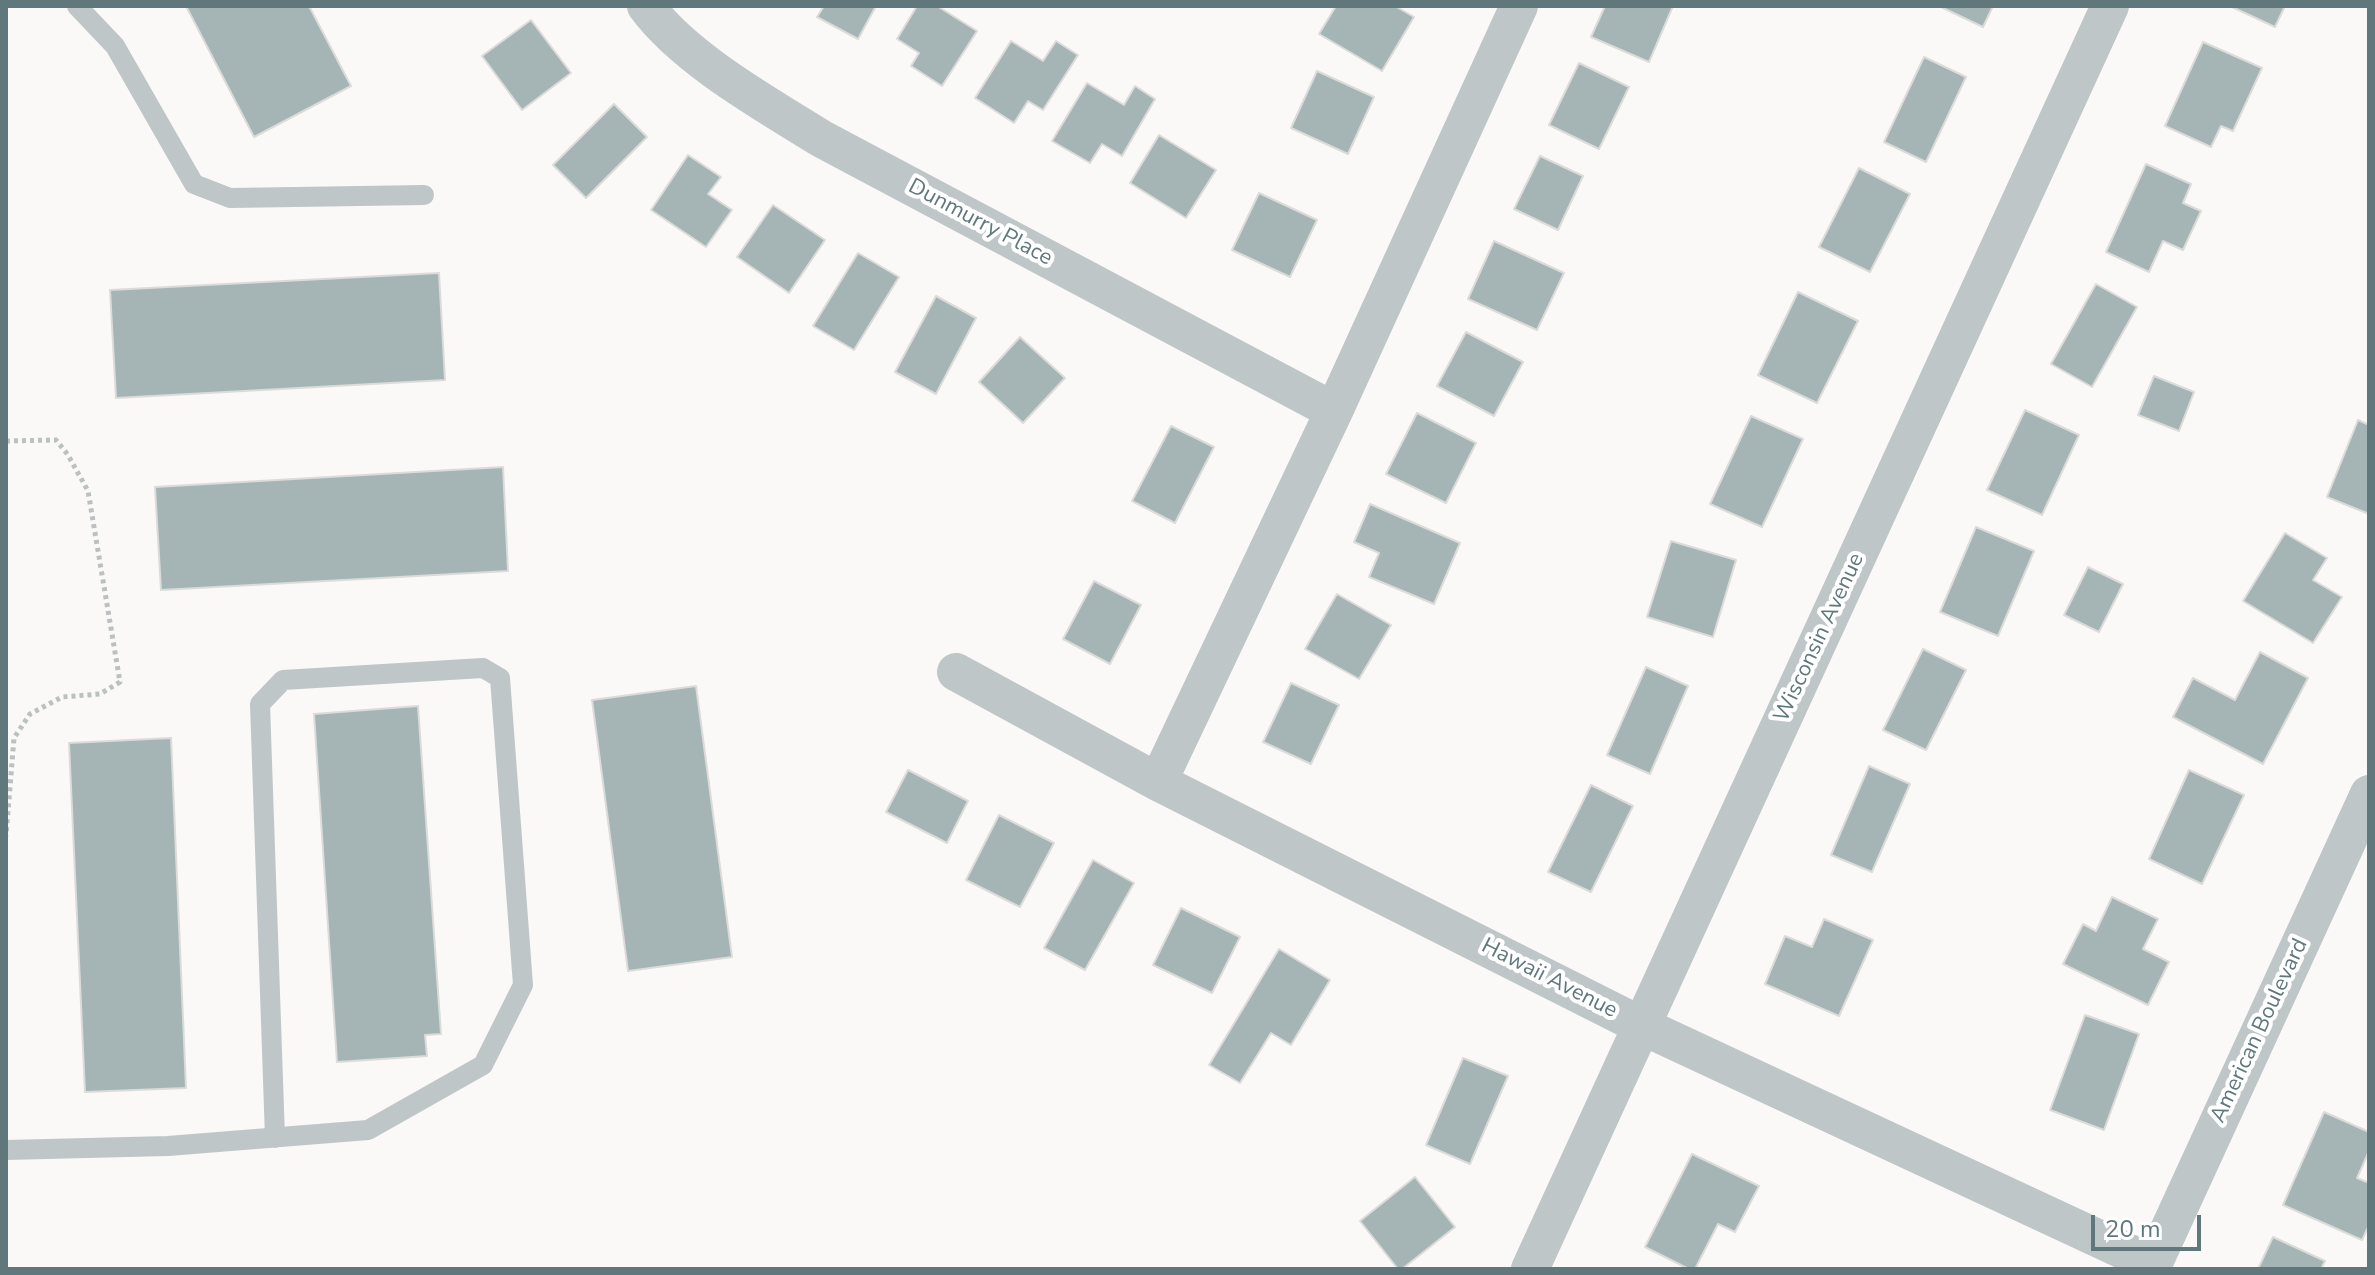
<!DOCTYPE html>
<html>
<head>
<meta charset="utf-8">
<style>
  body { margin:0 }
  #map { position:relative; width:2375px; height:1275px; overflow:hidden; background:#faf9f7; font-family:"Nunito Sans",sans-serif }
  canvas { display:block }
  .frame { position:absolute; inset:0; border:8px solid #60787c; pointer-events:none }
  .scale { position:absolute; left:2091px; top:1215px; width:110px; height:36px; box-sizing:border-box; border:4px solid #60787c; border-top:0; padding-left:10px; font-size:24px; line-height:28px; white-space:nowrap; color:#60787c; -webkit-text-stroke:6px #fff; paint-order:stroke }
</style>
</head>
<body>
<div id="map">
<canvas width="2375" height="1275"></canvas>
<div class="frame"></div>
<div class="scale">20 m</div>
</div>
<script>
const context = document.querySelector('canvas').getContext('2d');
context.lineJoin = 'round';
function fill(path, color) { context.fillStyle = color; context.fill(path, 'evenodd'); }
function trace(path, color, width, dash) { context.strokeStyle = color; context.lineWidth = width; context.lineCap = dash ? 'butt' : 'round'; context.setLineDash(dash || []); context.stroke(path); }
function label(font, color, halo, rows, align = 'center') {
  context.font = font + ' "Nunito Sans",sans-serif'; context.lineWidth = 8; context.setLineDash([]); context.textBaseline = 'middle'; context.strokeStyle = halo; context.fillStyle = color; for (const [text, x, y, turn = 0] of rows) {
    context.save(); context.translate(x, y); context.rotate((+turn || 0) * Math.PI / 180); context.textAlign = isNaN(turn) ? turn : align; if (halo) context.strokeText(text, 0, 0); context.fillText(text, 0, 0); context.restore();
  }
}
const building = new Path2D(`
  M186 6H309L351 86 254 137Z
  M824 6H876L858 39 817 17Z
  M917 6H937L977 31 942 86 911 66 919 53 897 39Z
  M1336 6H1395L1414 17 1382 71 1319 34Z
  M1605 6H1673L1649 62 1591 37Z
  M1939 6H1993L1983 27Z
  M2230 6H2285L2275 27Z
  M531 20 571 73 522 110 482 56Z
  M1011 41 1043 61 1056 41 1078 55 1043 110 1028 101 1014 123 975 98Z
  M2203 42 2262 68 2233 131 2221 126 2211 147 2165 126Z
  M1924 57 1966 77 1926 162 1884 142Z
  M1579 63 1629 87 1599 149 1549 125Z
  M1317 71 1374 97 1348 154 1291 128Z
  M1087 83 1124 105 1135 86 1155 99 1122 156 1102 144 1090 163 1052 141Z
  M614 104 647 137 586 198 553 165Z
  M1159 135 1216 170 1186 218 1130 183Z
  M688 155 721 177 708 194 732 210 706 247 651 210Z
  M1540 156 1583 176 1558 230 1514 209Z
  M2146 164 2191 184 2183 203 2201 211 2183 250 2163 241 2149 272 2106 252Z
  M1859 168 1910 194 1870 272 1819 247Z
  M1259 193 1317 220 1290 277 1232 250Z
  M773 205 825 240 789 293 737 257Z
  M1494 241 1564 273 1537 330 1468 299Z
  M858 253 899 277 854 350 813 326Z
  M439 273 445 380 116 398 110 290Z
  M2096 284 2137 307 2092 387 2051 364Z
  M1798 292 1858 321 1817 403 1758 375Z
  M936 296 976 318 936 394 895 372Z
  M1466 332 1523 362 1494 416 1437 386Z
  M1020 337 1065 378 1023 423 979 382Z
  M2154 376 2194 392 2179 431 2138 415Z
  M2025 410 2079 435 2042 515 1987 490Z
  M1417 413 1476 443 1446 503 1386 474Z
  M1751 416 1803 439 1762 527 1710 504Z
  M2358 420 2369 425V514L2327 497Z
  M1171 426 1214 447 1175 523 1132 501Z
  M503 467 508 571 161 590 155 487Z
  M1370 504 1460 543 1434 604 1369 577 1379 553 1354 542Z
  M1976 527 2034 551 1998 636 1940 612Z
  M2285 533 2327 558 2313 580 2342 597 2313 643 2243 601Z
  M1671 541 1736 560 1713 637 1647 617Z
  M2088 567 2123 584 2099 632 2064 615Z
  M1094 581 1141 605 1110 664 1063 639Z
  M1337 594 1391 625 1359 679 1305 649Z
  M1923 649 1966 670 1926 750 1883 730Z
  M2260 652 2308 678 2263 764 2173 717 2193 678 2235 700Z
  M1646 667 1688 686 1650 774 1607 755Z
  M1291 683 1339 705 1311 764 1263 742Z
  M696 686 732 957 628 971 592 700Z
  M418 706 441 1034 425 1035 427 1056 337 1062 314 714Z
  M171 738 186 1088 85 1092 69 743Z
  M1869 766 1910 784 1872 872 1831 855Z
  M908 770 968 801 947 843 886 812Z
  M2189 770 2244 795 2202 884 2149 859Z
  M1591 785 1633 806 1591 892 1548 872Z
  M999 815 1054 843 1020 907 966 880Z
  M1093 860 1134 883 1085 970 1044 948Z
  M2112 897 2158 919 2143 949 2169 962 2148 1005 2063 964 2083 924 2096 931Z
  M1181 908 1240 937 1212 993 1153 965Z
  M1824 919 1873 940 1839 1016 1765 984 1785 936 1812 947Z
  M1279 949 1330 980 1291 1045 1271 1033 1240 1083 1209 1065Z
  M2085 1015 2139 1034 2104 1130 2050 1110Z
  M1463 1058 1508 1076 1470 1164 1426 1145Z
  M2324 1112 2369 1132V1151L2357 1178 2369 1183V1225L2362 1240 2283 1205Z
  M1692 1154 1759 1186 1735 1232 1718 1224 1695 1269H1689L1645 1247Z
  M1415 1177 1455 1227 1402 1269H1398L1360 1221Z
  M2273 1237 2325 1261 2321 1269H2258Z`);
const path = new Path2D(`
  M6 441 56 440 68 455 88 491 120 682 100 694 62 697 30 714 14 738 6 836`);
const lane = new Path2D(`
  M77 6 115 46 194 184 230 198 424 195
  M6 1150 168 1146 368 1130 483 1065 523 985 500 678 483 668 283 680 260 704 275 1138`);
const street = new Path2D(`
  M646 6C685 59 766 104 822 139L1334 411
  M956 672 1158 782 1642 1026 2153 1264
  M1158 782 1334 411 1519 6
  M1530 1269 2110 6
  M2151 1269 2369 794`);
const streetNames = [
  ["Dunmurry Place",980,223,28],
  ["Wisconsin Avenue",1820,638,-65],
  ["Hawaii Avenue",1549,979,27],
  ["American Boulevard",2260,1031,-65]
];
fill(building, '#a5b4b5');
trace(building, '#dbdbd9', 2);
trace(path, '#bbc0c1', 5, [4, 4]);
trace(lane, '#bec6c7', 20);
trace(street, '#bec6c7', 38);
label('22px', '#60787c', '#fff', streetNames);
</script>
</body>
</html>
